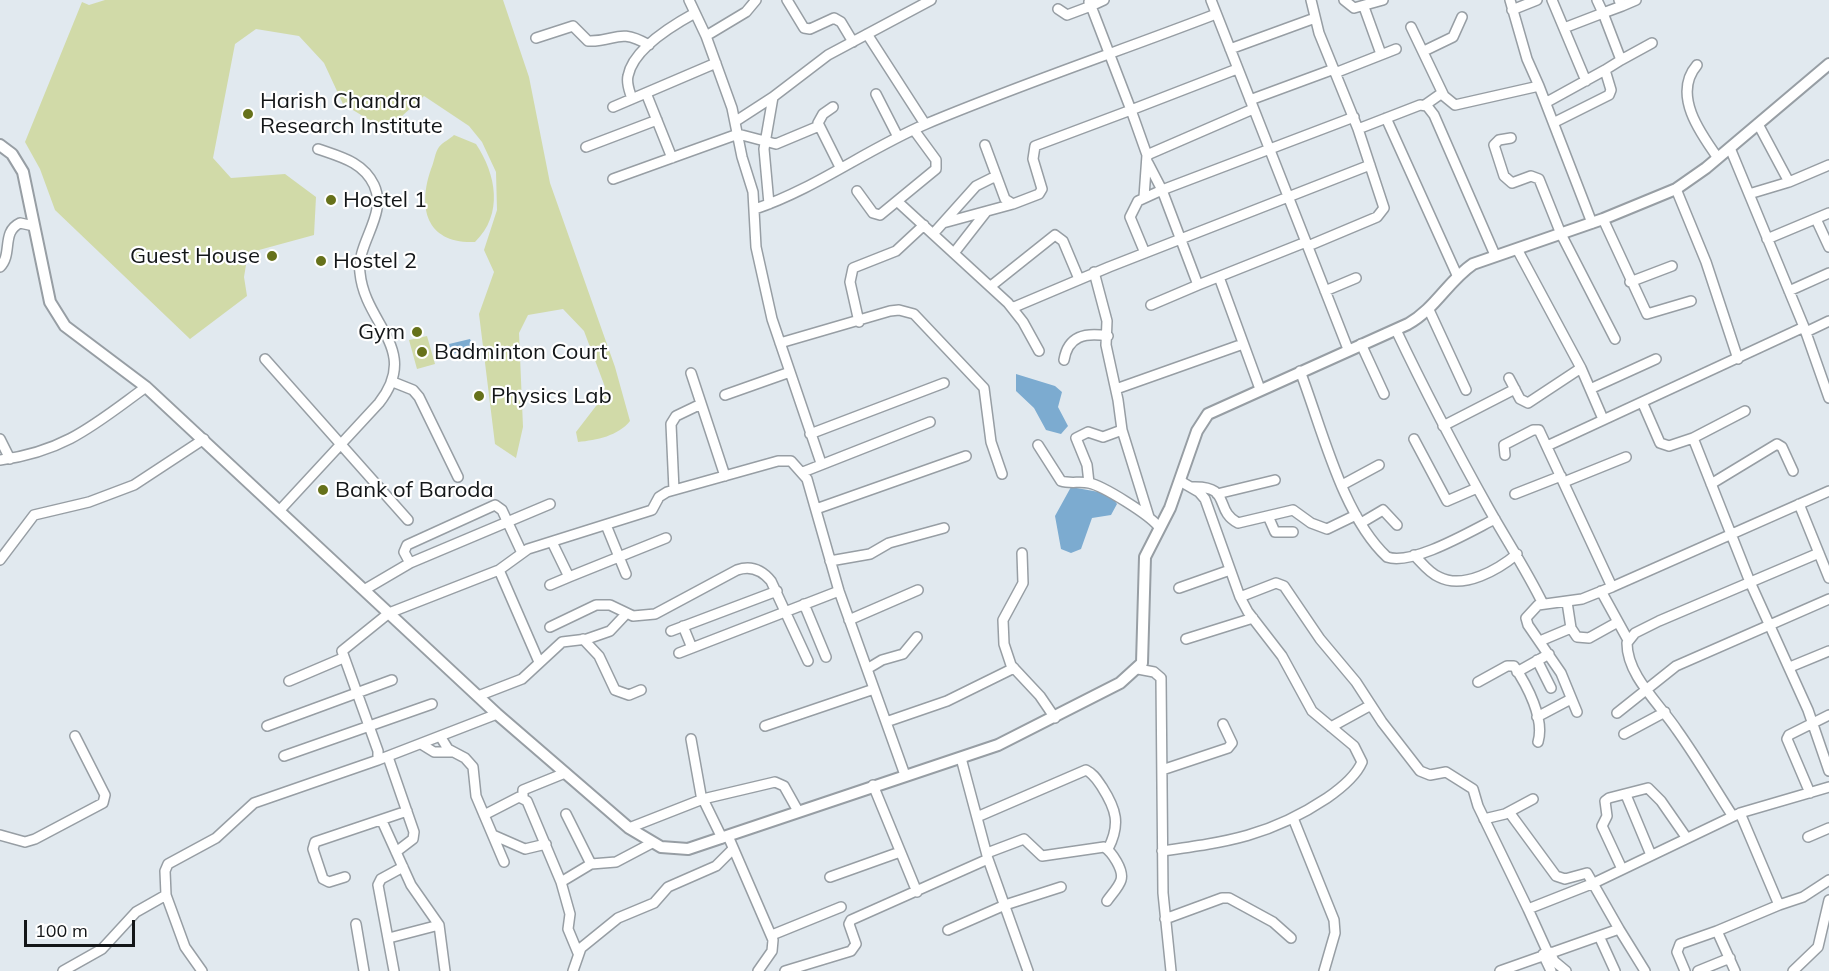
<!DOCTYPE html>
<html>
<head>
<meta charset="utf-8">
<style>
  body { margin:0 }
  #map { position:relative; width:1829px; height:971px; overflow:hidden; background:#e1e9ef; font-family:Mulish,sans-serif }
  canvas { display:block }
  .scale { position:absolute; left:24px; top:920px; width:111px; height:27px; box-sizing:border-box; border:3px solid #131618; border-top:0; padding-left:8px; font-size:18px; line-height:21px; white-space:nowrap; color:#131618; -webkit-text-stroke:4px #fff; paint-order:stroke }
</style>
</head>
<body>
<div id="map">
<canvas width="1829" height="971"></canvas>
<div class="scale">100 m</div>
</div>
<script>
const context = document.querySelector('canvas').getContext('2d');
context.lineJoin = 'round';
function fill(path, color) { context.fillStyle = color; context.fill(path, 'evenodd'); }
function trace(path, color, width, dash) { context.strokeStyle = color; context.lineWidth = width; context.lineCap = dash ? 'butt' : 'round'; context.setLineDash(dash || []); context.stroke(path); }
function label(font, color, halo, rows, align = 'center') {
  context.font = font + ' Mulish,sans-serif'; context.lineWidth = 4.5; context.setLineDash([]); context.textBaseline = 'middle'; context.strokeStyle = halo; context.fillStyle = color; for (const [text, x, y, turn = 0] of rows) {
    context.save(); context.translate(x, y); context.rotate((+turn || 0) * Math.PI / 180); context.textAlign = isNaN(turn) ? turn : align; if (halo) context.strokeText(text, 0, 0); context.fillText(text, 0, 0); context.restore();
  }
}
const green = new Path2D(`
  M105 0H503L529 77 550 183 615 367 630 421C618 436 597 440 578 442L576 432 596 406 605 387 584 331 563 309 528 315 519 333 523 427 516 458 495 444 479 314 494 272 484 250 497 210 496 172 482 142 469 126 424 96 402 116 376 124 343 104 324 63 299 36 256 29 235 44 213 158 231 178 285 174 316 197 314 235 248 253 244 277 247 296 190 339 55 210 40 169 25 142 82 2 89 5Z
  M454 135 476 144C496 174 504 214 475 242 427 244 417 209 431 169 434 163 435 152 439 147 443 142 450 139 454 135Z
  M427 336 435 364 417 369 409 340Z`);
const water = new Path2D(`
  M470 339 474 349 452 354 449 344Z
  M1016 374 1055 386 1062 392 1058 407 1068 426 1061 434 1046 430 1034 408 1016 391Z
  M1071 487 1110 494 1117 504 1111 515 1092 518 1081 549 1071 553 1061 549 1055 516Z`);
const minor = new Path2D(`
  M689 0 706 36 732 108 742 157 753 192 756 247 772 319 821 463
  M787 0 804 28 810 29 834 18 841 22 853 42
  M1104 0 1091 6 1131 110 1237 69
  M1211 0 1348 349
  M1344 0 1354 8 1383 0
  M1510 0 1527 59 1539 86
  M1552 0 1586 81
  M1622 6 1636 0
  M1364 7 1381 54
  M1058 9 1067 15 1091 6 1089 2
  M1512 10 1537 0
  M1411 27 1444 96 1455 105 1539 86 1592 223
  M1564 28 1603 13 1597 0
  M867 34 925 124
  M706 36 746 12 756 0
  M536 38 573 26 588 41C617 42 617 27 649 45
  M1230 49 1315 18
  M1424 51 1453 37 1462 17
  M1621 60 1652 43
  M1697 65C1672 94 1700 133 1718 158
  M1335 73 1396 49
  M646 93 672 158
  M876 94 898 137
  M632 99C630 92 626 84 628 76 633 49 673 25 695 13
  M1250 100 1334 69
  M1547 102 1605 70
  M1425 105 1442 93
  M613 107 716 63
  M833 107 823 114 818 123 840 167
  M1386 118 1457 275
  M736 121 773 97
  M1555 122 1609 95 1611 90 1605 70 1621 60 1603 13 1622 6 1619 0
  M1358 129 1420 105 1427 106 1434 115 1495 255
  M1511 138 1499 140 1494 145 1504 176 1512 183 1531 176 1539 179 1561 234 1615 339
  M985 145 1005 199 1013 204 1039 194 1042 189 1033 159 1035 146 1131 110 1147 155 1144 197
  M586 147 657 120
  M1730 148 1804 327
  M1147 155 1253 109
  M613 179 738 134 776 144 819 126
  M1789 182 1829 165
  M1676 189 1706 262 1738 359
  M857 191 873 213 880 215 936 169V160L914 130
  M1749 194 1789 182 1758 124
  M898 202 1008 303 1023 322 1039 351
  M769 204 764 149 773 97 828 55 931 0
  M755 209C815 189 867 149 926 124 1021 84 1120 51 1216 14
  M1603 219 1647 314 1691 301
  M1816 219 1829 247
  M943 223 1013 204
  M933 234 976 186 996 176
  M1767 239 1829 213
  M1306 242 1198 285 1162 190 1354 117
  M1308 246 1377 217 1384 208 1358 129 1319 33 1311 0
  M1517 249 1581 368 1603 419
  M954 253 986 212
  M1145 253 1130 217 1138 201 1162 190 1148 163
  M0 267C13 254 1 232 20 223L34 226
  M1094 272 1107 321 1106 345 1118 400 1122 430 1149 517
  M1219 277 1260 389
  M1630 282 1672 266
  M991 286 1055 235 1063 241 1079 279
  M1325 291 1356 278
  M1789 291 1829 273
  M1151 305 1198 285
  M1012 308 1109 267 1370 165
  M1429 310 1466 390
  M859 322 850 282 853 268 896 251 924 225
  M1396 330C1425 391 1456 450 1489 509 1507 541 1527 571 1543 604
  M1806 332 1829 321
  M780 343 890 311 899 310 914 314 984 388 991 442 1002 474
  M1361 344 1384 394
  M265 359 408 520
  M1064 360C1068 336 1085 332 1108 336
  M1300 371C1322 428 1342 515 1387 557 1412 566 1471 531 1495 519
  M691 373 725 476
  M1509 378 1520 399 1528 403 1581 368
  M393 382 413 390 419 397 458 477
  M1116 389 1243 344
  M1590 389 1656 359
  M725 395 790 372
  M1643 404 1660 443 1669 446 1693 438 1750 582 1808 710 1829 771
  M1443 426 1515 389
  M810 434 944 383
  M1693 438 1745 411
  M0 439 10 459
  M1414 439 1447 501 1477 488
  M1038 445 1061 481C1070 484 1080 481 1089 483 1104 486 1149 515 1158 526
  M1547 446 1804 327 1829 398
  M1505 455 1504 445 1533 430H1539L1612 587 1829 491
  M0 460C66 451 95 424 146 387
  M803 472 930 422
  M1564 482 1626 457
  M1089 483 1087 465 1076 438 1088 432 1103 437 1122 430
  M1711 484 1777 444 1782 447 1793 471
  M1342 485 1379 465
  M1191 487C1233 485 1213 510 1238 523L1293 510 1311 523 1327 529 1356 515
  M674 490 671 424 676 416 701 404
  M1217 494 1275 480
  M1515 494 1561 476
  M1799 504 1829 578
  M816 509 966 456
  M280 510 379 403C421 349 365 325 360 273 356 243 388 215 374 185 363 162 341 157 318 149
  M1268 516 1275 532H1293
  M1361 523 1383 510 1397 525
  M606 525 626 574
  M552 542 569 577 666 538
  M1022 553 1023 583 1003 620 1004 644 1011 665 1040 696 1055 718
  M1414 555C1422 563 1429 573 1439 577 1464 590 1499 569 1517 554
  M0 560 34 515 89 502 134 485 204 439
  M830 561 870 554 889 543 944 528
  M410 563 404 552 407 545 495 505 502 510 522 553
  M499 570 539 662
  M550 585 569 577
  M1179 588 1230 570
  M364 590 410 563 550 504
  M1601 591 1628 640
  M1240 597 1276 583 1284 586 1320 639 1356 682 1382 722 1420 771 1430 775 1446 772 1473 789 1478 806 1528 909
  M1567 602 1571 628 1577 637 1589 638 1616 623
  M804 604 826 657
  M849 620 918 590
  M683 626 692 648
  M550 627 596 605H610L633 616 655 614 737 570C751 565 762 570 771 581L808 661
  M671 631 777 591
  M583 639 599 656 615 690 629 695 641 690
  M1186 639 1253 618
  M1540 641 1571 628
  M679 653 839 591
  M1537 660 1551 688
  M1790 667 1829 651
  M867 669 882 660 903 654 917 637
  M1138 669 1154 672 1161 678 1163 893 1171 971
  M1517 672 1549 654
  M289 681 343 658
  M1478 682 1507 666H1514C1527 685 1545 719 1538 742
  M478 696 522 679 562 642 587 639 610 631 626 614
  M1577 712 1561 673 1528 625 1526 618 1538 605 1582 599 1612 587
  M1617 713 1676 666 1829 599
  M1537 717 1571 699
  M886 722 947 701 1014 668
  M267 726 392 680
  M765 726 874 689
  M1331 727 1371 705
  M1624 734 1665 712
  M440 736 448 749 465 758 473 767 476 796 504 862
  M691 739 701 795 722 838
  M421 744 434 752H452
  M284 756 432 704
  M388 757 414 832 413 839 396 852
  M961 758 988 859 1028 971
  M378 760 497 714
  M1162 770 1228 748 1232 743 1223 724
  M873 785 917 892
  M1810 793 1787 739 1789 735 1829 715
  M1626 795 1651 855
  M523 797V790L565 773
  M1509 812 1556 876 1565 879 1587 873 1619 929
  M566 814 591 864
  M484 815 519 797 527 801 561 882 570 914 568 929 578 953
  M1732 815C1714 787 1697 758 1677 730 1660 704 1627 676 1627 643L1635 633 1659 621 1819 553
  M977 817 1086 770C1094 774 1097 780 1102 787 1116 809 1121 824 1108 849
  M1293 818 1334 920 1335 933 1324 971
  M1484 819 1505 814 1533 799
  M382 821 411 885 439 925 445 971
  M629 828 703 799 775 782 784 786 798 811
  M0 835 25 842 35 839 103 803 105 795 75 736
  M493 835 525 849 546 844
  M728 836 773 940 772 951 758 971
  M1808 837 1829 828
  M1162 851C1227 842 1270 836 1327 798 1340 789 1356 776 1362 762L1354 746 1312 711 1282 656 1248 612 1240 597 1205 499 1199 492 1180 481
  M987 853 1024 839 1042 856 1104 847C1112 852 1124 870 1121 880 1119 887 1111 895 1107 901
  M1622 869 1602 826 1607 816 1605 801 1609 798 1648 788 1661 801 1686 837
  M345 877 329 882 323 879 313 849 315 842 407 811
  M830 877 900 852
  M561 882 591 864 616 862 652 843
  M166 895 185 947 202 971
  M1779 905 1803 897 1829 880
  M1165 919 1222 898H1229L1273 922 1291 938
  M356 924 364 971
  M948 930 1005 905 1061 887
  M772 935 841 907
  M1599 936 1615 971
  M389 938 439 925
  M1550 952 1554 961 1566 971
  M1548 953 1528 909 1594 883 1738 814
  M1543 954 1551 971
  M63 971 102 949 136 912 166 895 165 871 168 864 216 838 254 803 378 760V751L342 651 389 613 499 570 528 549 652 510 659 497 667 492 778 461H791L807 479 839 591 905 775
  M394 971 378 885 381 879 403 867
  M573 971 581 948 618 918 654 903 668 887 716 866 733 849
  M785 971 851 951 856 944 849 924 851 920 988 859
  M1500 971 1619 929 1645 971
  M1685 971 1677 952 1680 944 1717 931
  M1698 971 1730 958
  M1735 971 1717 931 1779 905 1740 813 1829 787
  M1793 971 1818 947 1829 900`);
const tertiary = new Path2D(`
  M0 145 12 154 23 172 50 302 65 326 146 387 497 714 629 828 661 847 688 849 998 745 1120 683 1142 663 1145 557 1170 508 1197 431 1208 414 1408 324C1435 309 1448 281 1473 264L1603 219 1676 189 1706 168 1829 64`);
const markers = [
  [248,114,6,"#66711a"],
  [331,200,6,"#66711a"],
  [272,256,6,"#66711a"],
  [321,261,6,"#66711a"],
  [417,332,6,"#66711a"],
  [422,352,6,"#66711a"],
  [479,396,6,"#66711a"],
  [323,490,6,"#66711a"]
];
const poiNames = [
  ["Harish Chandra",260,101],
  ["Research Institute",260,126],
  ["Hostel 1",343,200],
  ["Guest House",260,256,"right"],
  ["Hostel 2",333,261],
  ["Gym",405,332,"right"],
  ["Badminton Court",434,352],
  ["Physics Lab",491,396],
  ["Bank of Baroda",335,490]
];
fill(green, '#d1daa8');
fill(water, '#7cabd0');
trace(minor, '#979ea4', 12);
trace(tertiary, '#979ea4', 14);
trace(minor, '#fff', 9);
trace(tertiary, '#fff', 10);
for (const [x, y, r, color] of markers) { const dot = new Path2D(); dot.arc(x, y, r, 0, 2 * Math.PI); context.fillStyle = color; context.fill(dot); trace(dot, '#fff', 2); }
label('22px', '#131618', '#fff', poiNames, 'left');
</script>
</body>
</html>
